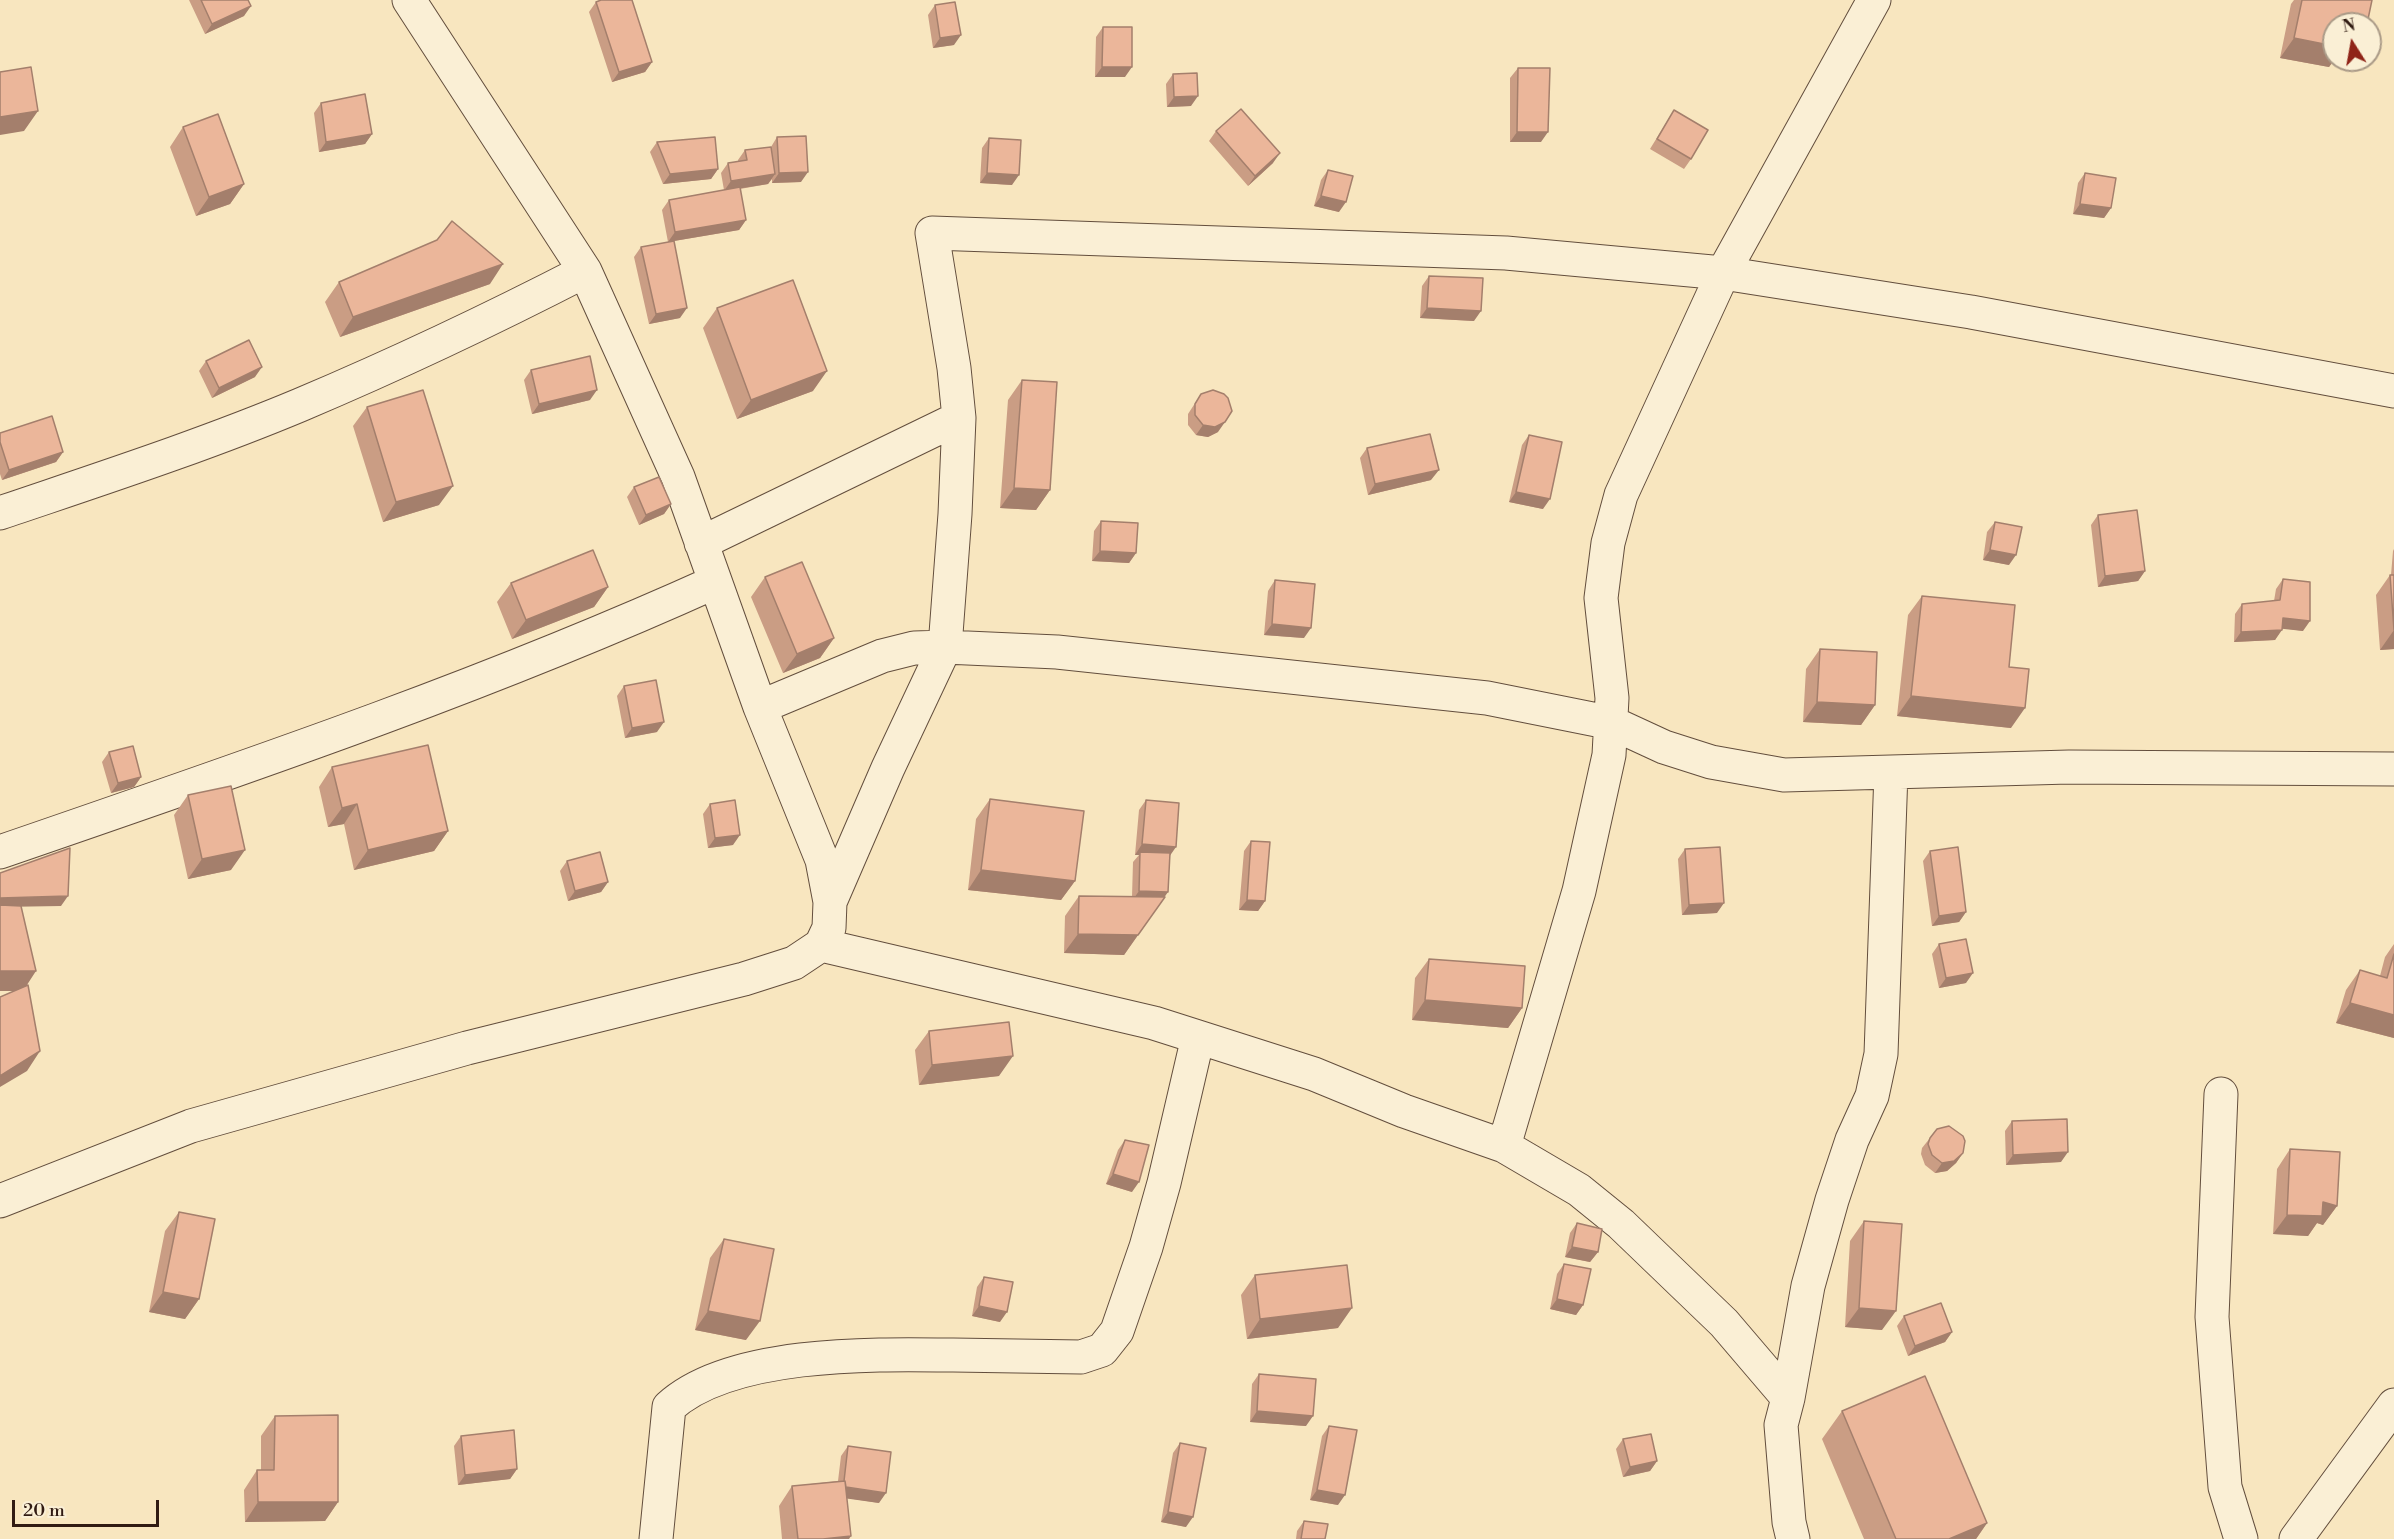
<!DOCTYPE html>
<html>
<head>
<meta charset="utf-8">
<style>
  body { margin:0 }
  #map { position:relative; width:2394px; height:1539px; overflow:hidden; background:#f8e6bf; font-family:"Libre Bodoni",serif }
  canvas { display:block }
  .north { position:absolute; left:2322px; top:12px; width:60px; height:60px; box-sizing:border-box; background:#faefd5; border:2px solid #aa9a87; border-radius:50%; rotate:349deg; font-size:16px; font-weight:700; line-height:24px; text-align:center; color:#311b12 }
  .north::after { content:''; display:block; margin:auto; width:21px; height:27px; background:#8f2418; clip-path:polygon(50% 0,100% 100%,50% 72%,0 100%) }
  .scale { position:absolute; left:12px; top:1500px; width:147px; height:27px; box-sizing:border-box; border:3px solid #311b12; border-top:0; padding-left:8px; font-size:18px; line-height:21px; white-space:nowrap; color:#311b12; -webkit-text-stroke:4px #faefd5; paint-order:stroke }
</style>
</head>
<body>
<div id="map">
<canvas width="2394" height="1539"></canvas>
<div class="north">N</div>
<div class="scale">20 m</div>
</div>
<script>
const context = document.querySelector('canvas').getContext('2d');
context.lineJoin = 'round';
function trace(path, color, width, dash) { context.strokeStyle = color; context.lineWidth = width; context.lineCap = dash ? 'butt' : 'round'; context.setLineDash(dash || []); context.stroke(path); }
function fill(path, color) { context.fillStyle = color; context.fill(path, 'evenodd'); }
const minor = new Path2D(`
  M0 513C100 479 202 446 300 405 397 364 492 319 585 271
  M701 543 959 418
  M760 707 882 656 914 648 945 647 1057 652 1487 698 1612 723 1664 747 1711 762 1784 775 2069 767 2394 769
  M0 852C241 769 483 687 715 582
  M830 902 888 768 945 647 955 514 959 418 954 368 932 233 1506 253 1723 273 1971 312 2394 391
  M821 945 1154 1023 1314 1074 1404 1111 1504 1146 1579 1190 1621 1224 1724 1323 1788 1398
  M2221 1094 2212 1317 2225 1487 2241 1539
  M1504 1146 1579 891 1609 755 1612 698 1601 598 1608 543 1621 495 1723 273 1874 0
  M0 1201 191 1126 467 1048 744 979 794 963 821 945 829 928 830 902 822 860 760 707 678 477 585 271 409 0
  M656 1539 669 1407C730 1351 874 1354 953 1355 996 1356 1038 1356 1081 1357L1102 1350 1117 1331 1146 1247 1164 1183 1198 1037
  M1793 1539 1789 1522 1781 1425 1788 1398 1808 1286 1832 1200 1852 1140 1872 1096 1881 1054 1891 772
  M2296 1539 2394 1405`);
const wall = new Path2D(`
  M189 0H248L244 16 205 34Z
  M2294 0H2372L2334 24V60L2329 67 2280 58 2291 4Z
  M596 2 652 62 645 72 612 82 589 12Z
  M935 5 954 45 933 48 928 15Z
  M1103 27 1125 77H1095L1096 37Z
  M1518 68 1541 142H1510V78Z
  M1173 74 1191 106 1167 107 1166 84Z
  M321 103 372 134 365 144 319 152 314 113Z
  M1674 110 1691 159 1684 169 1650 149Z
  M183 127 244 184 230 204 196 216 170 147Z
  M1216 131 1273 163 1248 186 1209 141Z
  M777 137 801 182 772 183V179L768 184 740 189 746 220 739 230 668 242 662 210 669 200 724 190 721 173 728 163 738 162V160L745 150 771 147Z
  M989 138 1012 185 980 183 982 148Z
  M657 142 718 169 711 179 663 184 650 152Z
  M1328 170 1339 212 1314 206 1321 180Z
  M2085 173 2111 208 2104 218 2073 214 2078 183Z
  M641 247 680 318 649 324 634 257Z
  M1429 276 1474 321 1420 318 1422 286Z
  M339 282 490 284 340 337 325 302Z
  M717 308 813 391 737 419 703 328Z
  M206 361 255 377 212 398 199 371Z
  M531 370 590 400 532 414 524 380Z
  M1022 380 1050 490 1036 510 1000 508 1008 400Z
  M1201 394 1218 432 1208 437 1196 435 1188 425V414Z
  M367 407 439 505 383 522 353 426Z
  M0 433 63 452 56 462 2 480 0 474Z
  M1529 435 1543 509 1509 502 1522 445Z
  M1367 448 1431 480 1368 495 1360 458Z
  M634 487 671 504 664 514 639 525 627 497Z
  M2098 515 2145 571 2138 581 2098 587 2091 525Z
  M1101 521 1136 553 1129 563 1092 561 1094 531Z
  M1995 522 2009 565 1983 560 1987 532Z
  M2394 549V649L2380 650 2376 595 2390 575H2391L2393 551Z
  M765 577 834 638 820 658 783 673 751 597Z
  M2283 579 2303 631 2282 628 2275 640 2234 642 2235 614 2242 604 2274 601 2276 589Z
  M1275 580 1304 638 1264 635 1268 591Z
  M511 583 608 587 594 607 512 639 497 602Z
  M1922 596 2009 667 2011 728 1897 716 1908 615Z
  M1820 649 1875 705 1861 725 1803 722 1806 669Z
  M624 686 657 732 625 738 617 696Z
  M109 752 141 777 134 787 111 793 102 762Z
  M332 767 448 831 434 851 354 870 344 824 328 827 319 787Z
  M188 795 231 870 188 879 174 815Z
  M990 799 1075 881 1061 900 968 890 976 819Z
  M1146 800 1170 856 1164 897 1124 955 1064 953 1065 916 1079 896 1132 897 1133 862 1139 855H1135L1139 810Z
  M710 804 733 845 708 848 703 814Z
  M1251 841 1265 901 1258 911 1239 910 1244 851Z
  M1685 849 1717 913 1682 915 1678 859Z
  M1930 851 1966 912 1959 922 1932 926 1923 861Z
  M567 861 608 882 601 892 568 901 560 871Z
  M1939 944 1966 983 1939 988 1932 954Z
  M2394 944V1038L2336 1023 2346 990 2360 970 2380 976 2385 957Z
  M1429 959 1522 1008 1508 1028 1412 1020 1415 978Z
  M929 1031 999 1076 919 1085 915 1050Z
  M2012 1121 2061 1162 2006 1165 2005 1131Z
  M1930 1138 1963 1153 1956 1163 1947 1171 1935 1173 1925 1165 1921 1154 1922 1148Z
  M1125 1140 1132 1192 1106 1184 1118 1150Z
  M2290 1149 2337 1206 2323 1225 2317 1223 2308 1236 2273 1234 2277 1169Z
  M179 1212 199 1299 185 1319 149 1312 165 1231Z
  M1864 1221 1882 1330 1845 1327 1850 1241Z
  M1577 1223 1598 1252 1590 1262 1565 1257 1570 1233Z
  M724 1239 746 1340 695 1330 710 1258Z
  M1564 1264 1583 1305 1576 1315 1550 1309 1557 1274Z
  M1255 1275 1338 1328 1247 1339 1241 1295Z
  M984 1277 1000 1322 972 1316 977 1287Z
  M1904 1316 1952 1332 1945 1342 1908 1356 1897 1326Z
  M1259 1374 1306 1426 1250 1422 1252 1384Z
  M1842 1411 1987 1523 1976 1539H1864L1822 1439Z
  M275 1416 338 1502 325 1521 245 1522 244 1490 257 1470H261V1436Z
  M1329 1426 1338 1505 1310 1500 1322 1436Z
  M461 1436 517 1469 510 1479 458 1485 454 1446Z
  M1623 1439 1657 1461 1650 1471 1623 1477 1616 1449Z
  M1180 1443 1186 1527 1161 1522 1173 1453Z
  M848 1446 879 1503 847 1498 849 1539H782L779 1506 792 1486 838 1481 841 1456Z
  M1304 1521 1325 1539H1296L1297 1531Z`);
const shadedWall = new Path2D(`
  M251 6 244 16 205 34 212 24Z
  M961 35 954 45 933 48 940 38Z
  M2294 38 2334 46V60L2329 67 2280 58Z
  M652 62 645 72 612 82 619 72Z
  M1102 67H1132L1125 77H1095Z
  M1198 96 1191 106 1167 107 1174 97Z
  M38 111 24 131 0 135V117Z
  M1517 132H1548L1541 142H1510Z
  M372 134 365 144 319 152 326 142Z
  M1280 153 1273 163 1248 186 1255 176Z
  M718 169 711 179 663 184 670 174Z
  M808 172 801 182 772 183 779 173Z
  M987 173 1019 175 1012 185 980 183Z
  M775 174 768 184 724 191 731 181Z
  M244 184 230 204 196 216 209 197Z
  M1321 196 1346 202 1339 212 1314 206Z
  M2080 204 2111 208 2104 218 2073 214Z
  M746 220 739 230 668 242 675 232Z
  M503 264 490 284 340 337 353 317Z
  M687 308 680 318 649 324 656 314Z
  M1427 308 1481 311 1474 321 1420 318Z
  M262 367 255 377 212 398 219 388Z
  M827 371 813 391 737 419 751 400Z
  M597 390 590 400 532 414 539 404Z
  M1225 422 1218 432 1208 437 1196 435 1203 425Z
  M63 452 56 462 2 480 9 470Z
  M1439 470 1431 480 1368 495 1375 484Z
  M453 486 439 505 383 522 396 502Z
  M1014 488 1050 490 1036 510 1000 508Z
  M1516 492 1550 499 1543 509 1509 502Z
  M671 504 664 514 639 525 646 515Z
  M1990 550 2016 555 2009 565 1983 560Z
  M1100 551 1136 553 1129 563 1092 561Z
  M2145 571 2138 581 2098 587 2105 576Z
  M608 587 594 607 512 639 526 620Z
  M2283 618 2310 621 2303 631 2275 628Z
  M1272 624 1311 628 1304 638 1264 635Z
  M2282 630 2275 640 2234 642 2241 632Z
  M2394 630V649L2380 650Z
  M834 638 820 658 783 673 797 654Z
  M1911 696 2025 708 2011 728 1897 716Z
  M1817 702 1875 705 1861 725 1803 722Z
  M664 722 657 732 625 738 632 728Z
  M141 777 134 787 111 793 118 783Z
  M357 804 344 824 328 827 342 808Z
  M448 831 434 851 354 870 368 850Z
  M740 835 733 845 708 848 715 838Z
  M1142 844 1176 847 1169 857 1140 852 1139 855H1135Z
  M245 850 231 870 188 879 202 859Z
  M981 870 1075 881 1061 900 968 890Z
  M608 882 601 892 568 901 575 891Z
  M1139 891 1168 892 1161 902 1132 901Z
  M68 896 61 906 0 907V898Z
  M1165 897 1124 955 1064 953 1078 934Z
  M1247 900 1265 901 1258 911 1239 910Z
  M1724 903 1717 913 1682 915 1689 905Z
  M1966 912 1959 922 1932 926 1939 916Z
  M0 971H36L23 991H0Z
  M1973 973 1966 983 1939 988 1946 978Z
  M1425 1000 1522 1008 1508 1028 1412 1020Z
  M2350 1003 2394 1015V1038L2336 1023Z
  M40 1051 27 1071 0 1087V1076Z
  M1013 1056 999 1076 919 1085 932 1065Z
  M2068 1152 2061 1162 2006 1165 2013 1155Z
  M1963 1153 1956 1163 1947 1171 1935 1173 1942 1163Z
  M1113 1174 1139 1182 1132 1192 1106 1184Z
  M2323 1202 2337 1206 2323 1225 2317 1223 2308 1236 2273 1234 2287 1215Z
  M1572 1247 1598 1252 1590 1262 1565 1257Z
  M163 1292 199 1299 185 1319 149 1312Z
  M1557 1299 1583 1305 1576 1315 1550 1309Z
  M979 1306 1007 1312 1000 1322 972 1316Z
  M1352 1308 1338 1328 1247 1339 1260 1319Z
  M1859 1308 1896 1311 1882 1330 1845 1327Z
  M708 1311 760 1321 746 1340 695 1330Z
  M1952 1332 1945 1342 1908 1356 1915 1346Z
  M1257 1411 1313 1416 1306 1426 1250 1422Z
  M1657 1461 1650 1471 1623 1477 1630 1467Z
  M517 1469 510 1479 458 1485 465 1475Z
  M843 1487 886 1493 879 1503 836 1497Z
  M1317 1490 1345 1495 1338 1505 1310 1500Z
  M258 1502H338L325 1521 245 1522Z
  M1168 1512 1193 1517 1186 1527 1161 1522Z
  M1987 1523 1976 1539H1949Z
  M851 1536 849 1539H823Z`);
const building = new Path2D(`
  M201 0H248L251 6 212 24Z
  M601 0H632L652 62 619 72 596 2Z
  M2302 0H2372L2367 24H2334V46L2294 38Z
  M955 2 961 35 940 38 935 5Z
  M1103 27H1132V67H1102Z
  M31 67 38 111 0 117V72Z
  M1518 68H1550L1548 132H1517Z
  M1197 73 1198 96 1174 97 1173 74Z
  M365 94 372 134 326 142 321 103Z
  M1241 109 1280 153 1255 176 1216 131Z
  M1674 110 1708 130 1691 159 1657 139Z
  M218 114 244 184 209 197 183 127Z
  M806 136 808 172 779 173 777 137Z
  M715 137 718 169 670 174 657 142Z
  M989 138 1021 140 1019 175 987 173Z
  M771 147 775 174 731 181 728 163 747 160 745 150Z
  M1328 170 1353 176 1346 202 1321 196Z
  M2085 173 2116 178 2111 208 2080 204Z
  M740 187 746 220 675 232 669 200Z
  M452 221 503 264 353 317 339 282 437 240Z
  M674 241 687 308 656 314 641 247Z
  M1429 276 1483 278 1481 311 1427 308Z
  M793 280 827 371 751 400 717 308Z
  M249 340 262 367 219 388 206 361Z
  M590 356 597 390 539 404 531 370Z
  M1022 380 1057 382 1050 490 1014 488Z
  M423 390 453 486 396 502 367 407Z
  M1213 390 1224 394 1228 398 1232 411 1225 422 1215 427 1203 425 1195 415V404L1201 394Z
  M52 416 63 452 9 470 0 442V433Z
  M1430 434 1439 470 1375 484 1367 448Z
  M1529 435 1562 442 1550 499 1516 492Z
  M659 477 671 504 646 515 634 487Z
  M2137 510 2145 571 2105 576 2098 515Z
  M1101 521 1138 523 1136 553 1100 551Z
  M1995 522 2022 527 2016 555 1990 550Z
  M593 550 608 587 526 620 511 583Z
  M802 562 834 638 797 654 765 577Z
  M2390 575H2394V630Z
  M2283 579 2310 582V621L2283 618 2282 630 2241 632 2242 604 2280 600Z
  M1275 580 1315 584 1311 628 1272 624Z
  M1922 596 2015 605 2009 667 2029 669 2025 708 1911 696Z
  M1820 649 1877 652 1875 705 1817 702Z
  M656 680 664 722 632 728 624 686Z
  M428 745 448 831 368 850 357 804 342 808 332 767Z
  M133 746 141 777 118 783 109 752Z
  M231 786 245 850 202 859 188 795Z
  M990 799 1084 811 1075 881 981 870Z
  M735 800 740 835 715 838 710 804Z
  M1146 800 1179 803 1176 847 1142 844Z
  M1251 841 1270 842 1265 901 1247 900Z
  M1720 847 1724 903 1689 905 1685 849Z
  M1958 847 1966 912 1939 916 1930 851Z
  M70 848 68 896 0 898V873Z
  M600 852 608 882 575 891 567 861Z
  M1140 852 1170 853 1168 892 1139 891Z
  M1079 896 1165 897 1138 935 1078 934Z
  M0 905 21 906 36 971H0Z
  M1966 939 1973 973 1946 978 1939 944Z
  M2394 954V1015L2350 1003 2360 970 2387 978Z
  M1429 959 1525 966 1522 1008 1425 1000Z
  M28 985 40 1051 0 1076V997Z
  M1009 1022 1013 1056 932 1065 929 1031Z
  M2067 1119 2068 1152 2013 1155 2012 1121Z
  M1949 1126 1963 1136 1965 1141 1963 1153 1954 1161 1942 1163 1932 1155 1928 1144 1930 1138 1937 1129Z
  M1125 1140 1149 1145 1139 1182 1113 1174Z
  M2290 1149 2340 1152 2337 1206 2323 1202 2322 1216 2287 1215Z
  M179 1212 215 1219 199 1299 163 1292Z
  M1864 1221 1902 1224 1896 1311 1859 1308Z
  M1577 1223 1602 1229 1598 1252 1572 1247Z
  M724 1239 774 1249 760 1321 708 1311Z
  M1564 1264 1591 1269 1583 1305 1557 1299Z
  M1347 1265 1352 1308 1260 1319 1255 1275Z
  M984 1277 1013 1282 1007 1312 979 1306Z
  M1941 1303 1952 1332 1915 1346 1904 1316Z
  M1259 1374 1316 1379 1313 1416 1257 1411Z
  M1925 1376 1987 1523 1949 1539H1896L1842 1411Z
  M338 1415V1502H258L257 1470H274L275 1416Z
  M1329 1426 1357 1430 1345 1495 1317 1490Z
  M514 1430 517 1469 465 1475 461 1436Z
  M1651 1434 1657 1461 1630 1467 1623 1439Z
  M1180 1443 1206 1448 1193 1517 1168 1512Z
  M848 1446 891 1452 886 1493 846 1487 845 1481H844Z
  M845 1481 851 1536 823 1539H798L792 1486Z
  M1304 1521 1328 1524 1325 1539H1301Z`);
trace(minor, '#634e3d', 35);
trace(minor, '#faefd5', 33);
fill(wall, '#ca9d84');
fill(shadedWall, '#a47f6c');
fill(building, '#ebb69a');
trace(building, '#a47f6c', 1.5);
</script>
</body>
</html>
